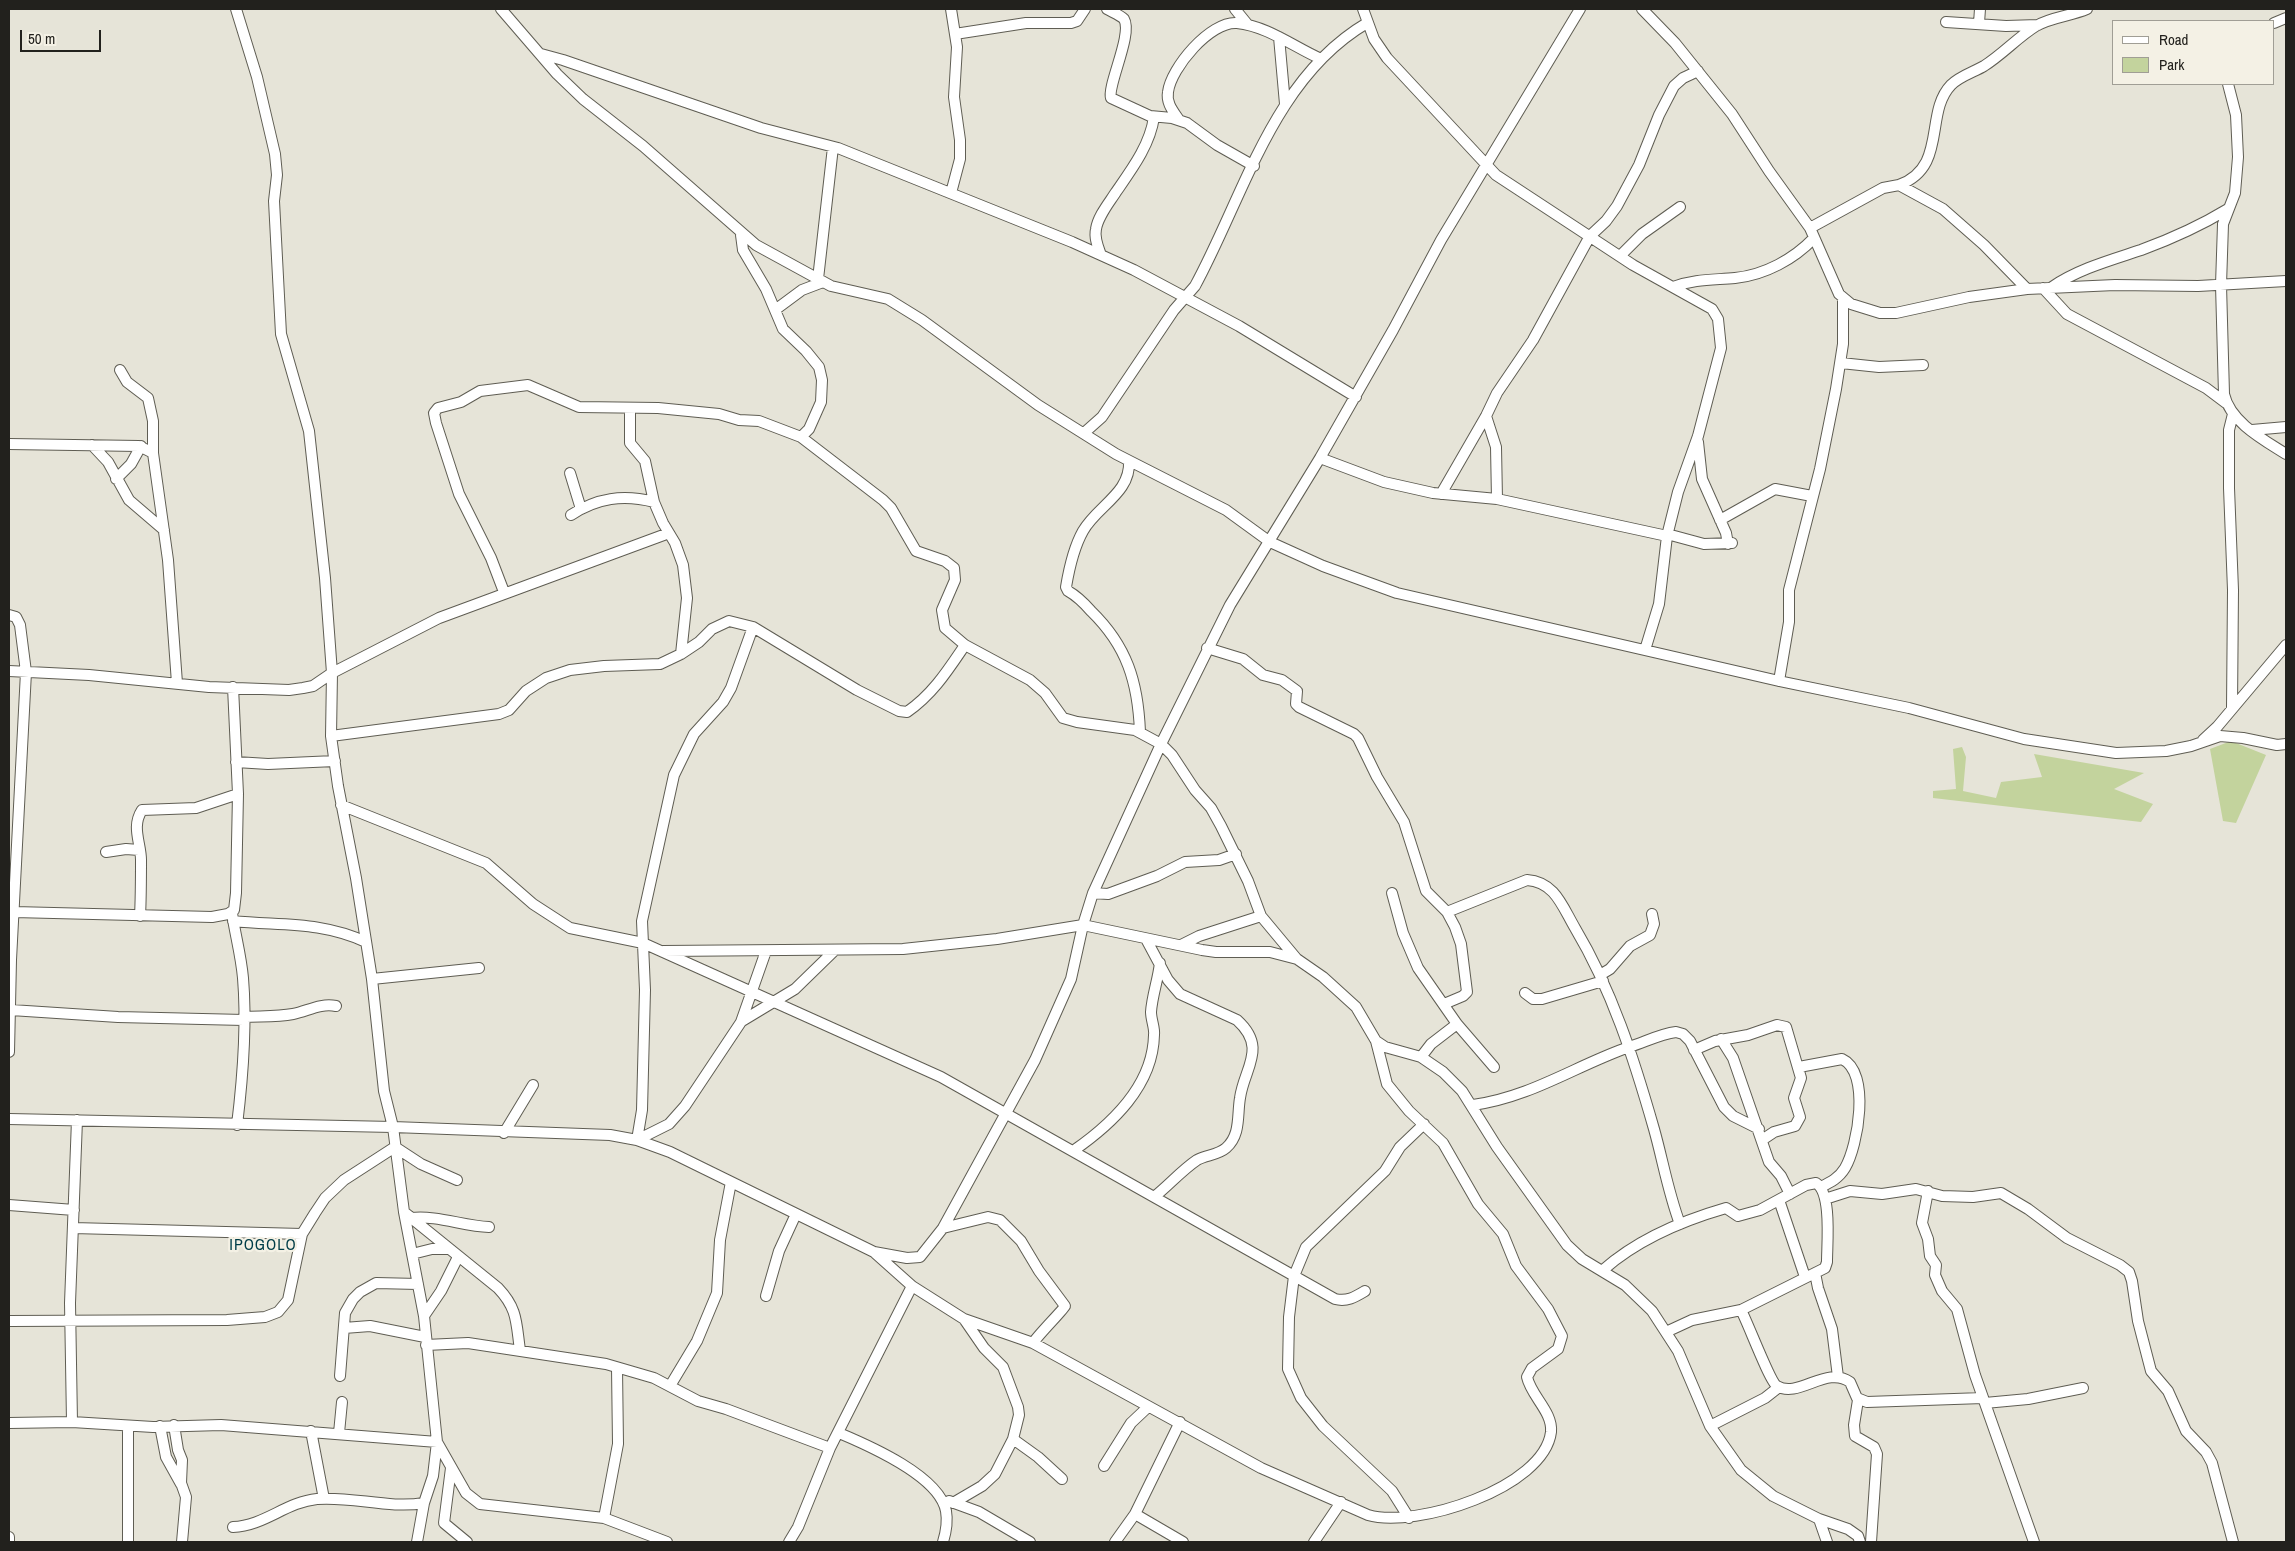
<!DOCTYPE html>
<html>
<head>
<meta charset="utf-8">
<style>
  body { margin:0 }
  #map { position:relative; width:2295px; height:1551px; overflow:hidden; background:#e6e4d8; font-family:"Archivo Narrow",sans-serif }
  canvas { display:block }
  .frame { position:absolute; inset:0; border:10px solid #22211d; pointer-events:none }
  .legend { position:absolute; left:2112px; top:20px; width:162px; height:65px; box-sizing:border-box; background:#f4f1e5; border:1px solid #a09e95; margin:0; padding:6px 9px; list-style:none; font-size:15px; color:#22211d }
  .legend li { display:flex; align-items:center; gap:10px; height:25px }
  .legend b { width:25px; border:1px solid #a09e95 }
  .scale { position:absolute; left:20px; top:30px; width:81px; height:22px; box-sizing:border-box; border:2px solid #22211d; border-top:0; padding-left:6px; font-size:15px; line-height:18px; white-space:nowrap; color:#22211d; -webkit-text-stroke:4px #f4f1e5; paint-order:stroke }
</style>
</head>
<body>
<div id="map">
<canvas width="2295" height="1551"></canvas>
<div class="frame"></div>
<ul class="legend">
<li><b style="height:6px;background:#fff"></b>Road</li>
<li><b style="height:14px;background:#c3d39d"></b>Park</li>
</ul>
<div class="scale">50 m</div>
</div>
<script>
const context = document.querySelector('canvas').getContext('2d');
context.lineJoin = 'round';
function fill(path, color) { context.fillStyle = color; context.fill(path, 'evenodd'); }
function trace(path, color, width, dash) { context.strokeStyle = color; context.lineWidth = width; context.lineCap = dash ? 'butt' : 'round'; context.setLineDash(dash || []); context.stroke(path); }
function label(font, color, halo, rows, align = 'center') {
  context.font = font + ' "Archivo Narrow",sans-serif'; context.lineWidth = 4.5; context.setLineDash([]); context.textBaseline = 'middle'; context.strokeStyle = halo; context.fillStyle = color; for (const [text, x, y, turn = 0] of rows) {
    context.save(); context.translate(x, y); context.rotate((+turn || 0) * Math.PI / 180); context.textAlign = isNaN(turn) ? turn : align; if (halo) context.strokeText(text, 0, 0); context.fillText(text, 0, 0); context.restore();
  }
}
const green = new Path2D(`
  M2231 741 2266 755 2236 823 2223 821 2210 749Z
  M1962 747 1966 757 1963 791 1996 798 2001 782 2042 777 2034 754 2144 773 2114 789 2153 804 2141 822 1933 798V791L1956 789 1953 749Z`);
const minor = new Path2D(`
  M236 9 257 77 275 154 277 175 274 201 281 334 309 431 325 578 332 673 331 736 338 786 356 878 372 979 384 1091 393 1127 404 1212 424 1316 437 1442 433 1476 424 1503 417 1542
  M501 9 557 74 583 99 643 146 756 245 831 286 888 299 922 320 1038 405 1116 454 1226 510 1270 542 1323 566 1397 593 1779 681 1909 708 2024 739 2116 753 2166 751 2191 746 2220 736 2243 738 2277 745 2286 744
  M1107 9C1112 12 1120 15 1124 19 1133 34 1107 86 1111 98L1150 116 1172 118 1187 123 1217 145 1254 166
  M1235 9 1248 25
  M1363 9 1374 39 1387 58 1496 175 1633 265 1712 309 1718 319 1721 348 1698 436 1678 492 1667 536 1659 604 1645 650
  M1642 9 1675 43 1732 114 1769 171 1810 228 1839 294 1851 304 1880 313H1896L1969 297 2027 289 2115 285 2198 286 2286 281
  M1946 22 2006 26 2038 25
  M1979 23 1980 9
  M2274 23 2286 18
  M955 34 1026 23H1071L1077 21 1085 9
  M1279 37 1285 104
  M541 54 563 60 761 128 838 148 1072 242 1134 270 1239 326 1356 397
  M2228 84 2236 115 2238 157 2235 193 2223 224 2221 285 2224 394C2230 422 2264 440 2286 454
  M1179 120C1173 111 1166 103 1168 92 1171 68 1210 21 1237 23 1267 26 1294 47 1321 59
  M1899 185C1948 167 1924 113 1951 85 1960 76 1974 72 1984 66 2003 54 2018 37 2036 26 2051 17 2071 16 2087 9
  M951 193 960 159V140L954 97 957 47 951 9
  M1810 228 1883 188 1899 185 1943 209 1984 245 2027 289
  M741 235 743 250 766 289 783 329 806 351 819 367 822 380 821 402 809 429 801 437
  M1101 255C1098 247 1094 238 1096 229 1098 216 1109 203 1116 192 1132 169 1150 145 1154 117
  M1620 256 1642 234 1680 207
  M818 279 833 147
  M1673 287C1694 279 1714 280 1735 278 1765 275 1794 259 1814 238
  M2052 287C2078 269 2111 260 2141 250 2171 239 2200 226 2228 209
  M2043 288 2067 314 2206 388 2226 403
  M775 310 802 290 823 282
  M1841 363 1879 367 1923 365
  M120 370 127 382 148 398 153 421V453
  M630 409V443L645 461 654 502 663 523 675 543 683 565 687 598 681 654
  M1486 416 1496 447 1497 499
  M2252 430 2286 427
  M1084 433 1102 417 1174 310 1195 286C1244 196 1273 78 1367 23
  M1698 442 1702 479 1726 533 1728 544
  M9 444 139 446 153 453 168 560 177 683
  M92 445 108 462 129 500 164 530
  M1320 458 1384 482 1433 493 1497 499 1667 536
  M1129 461C1131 493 1097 506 1083 531 1074 547 1069 569 1066 587L1068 591C1077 596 1084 603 1091 611 1127 646 1138 682 1140 732
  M570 473 581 509
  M116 479 131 464 141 446
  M1441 494 1486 416 1497 393 1533 340 1590 236 1606 221 1617 206 1639 165 1659 115 1674 86 1683 78 1698 71
  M571 515C597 498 623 494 654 502
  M1720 520 1775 489 1812 496
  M1667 534 1704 544 1732 543
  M504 592 491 558 459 494 436 423 434 413 438 408 461 402 480 391 528 385 579 407 658 408 719 414 739 420 759 421 801 437 883 500 891 508 916 551 945 561 954 568 955 580 942 610 945 628 965 645 1030 680 1045 693 1063 718 1077 722 1135 730 1161 744 1172 755 1195 790 1211 808 1221 826 1248 881 1261 916 1296 958
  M9 615 16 617 20 625 26 672 11 960 9 1052
  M1207 648 1243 659 1263 675 1282 680 1297 691 1296 704 1299 707 1354 734 1358 738 1377 777 1404 822 1426 891 1447 912 1455 927 1461 944 1467 992 1463 996 1444 1004
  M9 671 89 675 209 687 289 690 303 688 313 686 332 673 439 618 669 533
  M1779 681 1789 622V590L1820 469 1836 389 1843 344V298
  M2232 708 2233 590 2229 488V430L2233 414
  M331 736 499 714 509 710 526 691 546 678 570 670 604 666 660 664 681 654 699 642 712 629 729 621 753 627 857 690 899 711 907 712C933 694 948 670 965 645
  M2203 740 2217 727 2286 645
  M236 762 268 764 335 761
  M341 805 486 863 533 904 570 928 643 943 941 1077 1335 1299C1347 1302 1355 1297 1365 1291
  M106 852 126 849 139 850
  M1093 893 1108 894 1157 876 1185 862 1219 860 1236 854
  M1392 893 1403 933 1418 968 1457 1024 1494 1067
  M1447 912 1527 880C1555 882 1562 906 1575 928 1612 990 1634 1059 1654 1129 1663 1161 1668 1192 1680 1224
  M232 913C235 934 241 955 243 978 247 1026 243 1076 237 1125
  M9 915 14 912 212 917 228 914 234 910 236 893 238 794 233 687
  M140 916C141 897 141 879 141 860 141 843 131 827 142 810L196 808 238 794
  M233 921C281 926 320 921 366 942
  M1146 939 1168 980 1180 994 1237 1020C1268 1048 1244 1068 1240 1098 1237 1115 1241 1135 1226 1148 1218 1155 1206 1155 1197 1160 1182 1170 1168 1186 1154 1197
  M1181 945 1199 936 1261 916
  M663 951 903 949 997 939 1083 925 1202 950 1216 952H1270L1297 959 1323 977 1356 1007 1376 1041 1385 1047 1421 1057 1443 1072 1462 1091 1497 1147 1567 1245 1582 1259 1625 1285 1652 1311 1678 1351 1710 1426 1741 1470 1773 1496 1819 1519 1848 1529 1858 1536 1860 1542
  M1600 975 1610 969 1630 946 1650 935 1654 924 1652 914
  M372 979 479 968
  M1525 993 1533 999H1542L1603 981
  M11 1010 118 1017 244 1020
  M244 1017C260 1016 277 1017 293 1014 308 1011 320 1003 336 1006
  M742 1021 795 989 834 951
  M1721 1039 1733 1058 1769 1162 1781 1176 1790 1194
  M1694 1050 1715 1041 1748 1035 1777 1025 1786 1027 1801 1078 1794 1098 1800 1117 1795 1126 1774 1132 1762 1140
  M1421 1057 1431 1044 1457 1024
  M1799 1067 1842 1059C1871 1072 1858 1146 1845 1168 1839 1178 1831 1182 1821 1187
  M1473 1105C1531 1097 1575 1066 1629 1047 1645 1042 1660 1034 1676 1032L1683 1034 1690 1041 1724 1107 1733 1116 1759 1129
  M9 1119 393 1127 610 1135 637 1140 670 1152 874 1252 907 1258 920 1257 943 1228 1035 1060 1071 979 1083 925 1093 893 1161 744 1230 605 1320 458 1393 330 1441 240 1580 9
  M504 1133 533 1085
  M637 1140 642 1110 645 990 642 921 674 775 694 734 723 702 731 688 753 627
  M637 1140 669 1124 685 1106 741 1022 766 951
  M1073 1151C1112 1124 1153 1086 1154 1035 1155 1028 1151 1020 1151 1012 1152 996 1158 980 1160 963
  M1928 1191 1922 1223 1928 1239 1930 1256 1936 1265 1935 1275 1942 1291 1957 1309 1975 1375 2034 1542
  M1825 1199 1850 1191 1882 1194 1916 1189 1942 1196 1973 1197 2001 1193 2028 1209 2067 1238 2120 1265 2129 1272 2132 1281 2138 1321 2151 1371 2168 1391 2186 1431 2206 1452 2212 1463 2233 1542
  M1779 1200 1805 1277
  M9 1205 74 1210
  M404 1212 498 1288C518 1309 516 1323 520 1350
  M411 1218C437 1215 463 1226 489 1227
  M73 1228 302 1234
  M943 1228 988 1217 1000 1220 1021 1241 1039 1271 1065 1306C1064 1309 1038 1335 1033 1343
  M875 1253 912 1286 964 1319 1033 1343 1261 1468 1368 1515C1415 1529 1544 1488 1551 1432 1553 1412 1531 1396 1527 1377L1532 1368 1558 1349 1562 1336 1548 1309 1516 1266 1503 1234 1478 1204 1443 1143 1409 1111 1387 1084 1376 1041
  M412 1254 432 1249H450
  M1603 1270C1638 1239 1681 1221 1726 1208L1738 1216 1760 1210 1806 1185 1816 1183C1832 1193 1827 1243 1827 1262L1825 1268 1741 1310 1692 1320 1666 1332
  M1815 1273 1818 1288 1832 1329 1838 1377
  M766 1296 779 1251 796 1214
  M1741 1310C1748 1323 1770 1382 1777 1386 1798 1399 1827 1365 1850 1382L1857 1398 1867 1402 1983 1398
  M424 1316 441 1291 458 1257
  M9 1321 227 1320 265 1317 278 1312 288 1300 302 1234 315 1213 325 1198 344 1180 395 1147 421 1164 457 1180
  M344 1328 370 1326 425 1337
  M426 1345 468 1343 606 1364 654 1378 698 1401 726 1409 830 1448
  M340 1376 345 1313 353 1299 360 1292 376 1283 418 1284
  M670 1386 697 1341 717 1293 720 1240 731 1182
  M1858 1400 1854 1425 1855 1436 1874 1447 1877 1454 1871 1542
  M1985 1403 2028 1399 2083 1388
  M72 1422 70 1303 77 1120
  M9 1423 72 1422 153 1427 221 1425 437 1442 466 1493 480 1504 604 1518 667 1542
  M174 1425 178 1450 182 1460 181 1483 186 1497 182 1542
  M160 1426 166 1457 181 1484
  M1710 1426 1765 1398 1779 1387
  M311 1431 324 1499
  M339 1433 342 1402
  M839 1433C870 1446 939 1476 946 1511 948 1522 946 1532 943 1542
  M1013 1439 1038 1457 1062 1479
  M1104 1466 1131 1423 1148 1407
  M451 1468 444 1523 467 1542
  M949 1501 979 1512 1030 1542
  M953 1503 982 1486 995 1474 1013 1439 1019 1415 1018 1407 1003 1367 984 1348 964 1319
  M1135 1514 1183 1542
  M604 1518 618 1444 617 1368
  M1409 1518 1392 1491 1323 1426 1301 1398 1288 1369 1289 1317 1294 1276 1306 1247 1385 1171 1400 1147 1424 1124
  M1819 1519 1827 1542
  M233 1527C264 1526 286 1502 317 1499 352 1496 389 1509 424 1503
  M9 1537V1542
  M128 1542V1426
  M789 1542 798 1527 830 1448 912 1286
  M1115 1542 1135 1514 1180 1422
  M1314 1542 1341 1502`);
const quarterNames = [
  ["IPOGOLO",263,1246]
];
fill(green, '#c3d39d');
trace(minor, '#5f5d53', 12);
trace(minor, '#fff', 10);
context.letterSpacing = '1px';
label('16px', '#003d48', '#f4f1e5', quarterNames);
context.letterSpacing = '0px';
</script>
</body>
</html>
